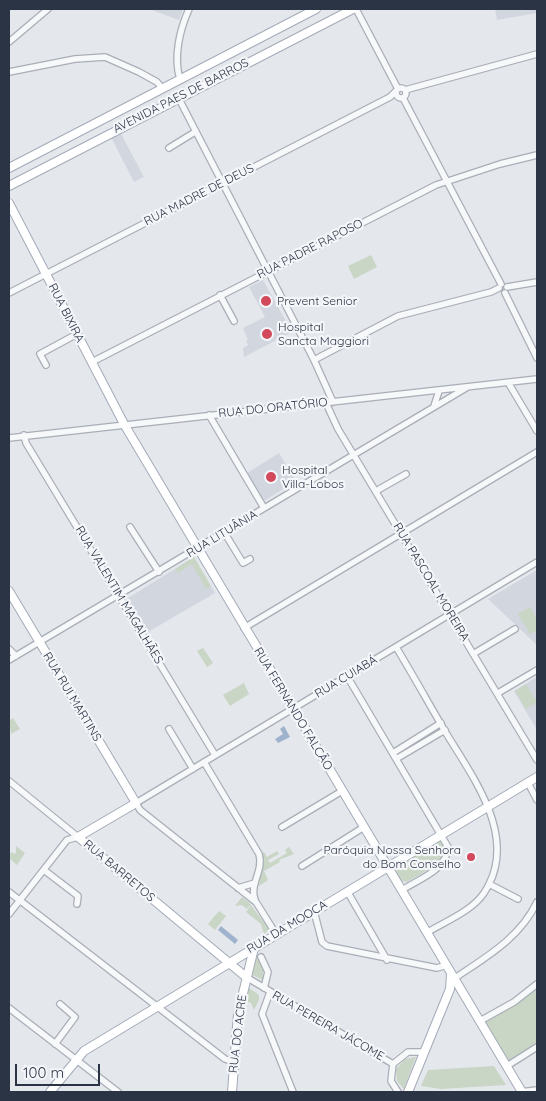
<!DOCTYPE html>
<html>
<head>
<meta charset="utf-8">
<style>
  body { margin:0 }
  #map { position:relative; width:546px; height:1101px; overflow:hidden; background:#e4e7ec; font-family:Quicksand,sans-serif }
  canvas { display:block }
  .frame { position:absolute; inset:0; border:10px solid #2b3445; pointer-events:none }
  .scale { position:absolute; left:15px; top:1064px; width:85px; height:22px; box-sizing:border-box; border:2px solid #2b3445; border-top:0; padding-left:6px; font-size:15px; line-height:18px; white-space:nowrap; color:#2b3445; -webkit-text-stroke:4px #f4f6f9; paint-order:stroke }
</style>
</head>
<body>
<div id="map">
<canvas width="546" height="1101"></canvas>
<div class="frame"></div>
<div class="scale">100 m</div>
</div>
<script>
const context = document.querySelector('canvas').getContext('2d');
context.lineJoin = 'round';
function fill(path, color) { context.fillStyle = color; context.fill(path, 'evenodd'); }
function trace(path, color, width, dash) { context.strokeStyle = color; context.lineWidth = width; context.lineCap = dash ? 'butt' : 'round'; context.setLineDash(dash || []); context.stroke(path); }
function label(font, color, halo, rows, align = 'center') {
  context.font = font + ' Quicksand,sans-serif'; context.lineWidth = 4.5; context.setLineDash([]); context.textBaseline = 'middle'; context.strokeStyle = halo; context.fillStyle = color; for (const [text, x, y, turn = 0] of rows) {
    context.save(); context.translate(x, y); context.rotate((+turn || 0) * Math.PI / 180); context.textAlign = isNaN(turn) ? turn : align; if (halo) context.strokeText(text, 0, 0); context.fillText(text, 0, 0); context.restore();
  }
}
const built = new Path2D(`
  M149 9H183L179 20Z
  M495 9H537V13L497 20Z
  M120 132 144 177 134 182 111 137Z
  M263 280 292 332 244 357 243 348 248 345 246 341 248 340 243 328 265 317 249 287Z
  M279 453 296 481 264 501 247 473Z
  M194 557 215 593 148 632 128 598Z
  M537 570V645L488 599Z
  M537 677V730L514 691Z`);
const green = new Path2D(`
  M371 255 377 267 354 279 348 266Z
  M194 557 211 586 206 589 192 564 178 573 175 569Z
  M530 607 537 619V630L530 634 518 614Z
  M203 648 213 663 207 667 197 651Z
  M244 683 249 694 230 706 223 695Z
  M526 684 537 702 526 709 515 691Z
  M13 718 20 729 11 734 9 721Z
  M440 841C458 857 418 875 407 882L402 881 395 870 397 867Z
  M16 846 25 853 17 865 9 858 11 852 15 854 16 852Z
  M289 847 294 854 279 860 280 862 264 871 268 880 259 886 262 853 264 852 267 857 277 851 279 854 268 860 270 863 287 853 285 850Z
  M242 897 251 904 247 909 242 905 235 906Z
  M251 905 269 929 264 934 261 924 246 912Z
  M219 911 226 916 215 930 208 924Z
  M255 959H258L263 967V980L250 974Z
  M537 983V1045L507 1066 480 1021Z
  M249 988 259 995V1000L254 1010 251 1003 246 1001Z
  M416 1057 404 1088H403L397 1081 396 1069 405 1059Z
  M494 1066 506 1085 441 1089 421 1086 428 1070Z`);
const water = new Path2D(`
  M284 726 290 737 278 743 275 739 283 734 280 729Z
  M221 926 238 940 235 944 218 930Z`);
const minor = new Path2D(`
  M356 9 398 89
  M9 42 48 9
  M9 72 75 59 105 57 139 72 157 82 162 88
  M180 79C173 57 180 29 189 9
  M396 93a5 5 0 1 1 10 0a5 5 0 1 1-10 0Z
  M405 90 537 54
  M178 97 314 360 333 402
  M403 98 501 284
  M169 148 195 132
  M507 287 537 282
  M9 293 390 97 396 91
  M505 293 537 358
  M220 295 234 321
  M314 360 398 316 491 292 499 288
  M92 362 436 185 500 164 537 155
  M46 365 40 354 77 334
  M509 384 537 431
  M326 403 338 429 537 760
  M434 406 439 391
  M209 415 264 508
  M24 435 26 443 215 755
  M9 438 537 379
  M376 491 406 474
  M130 527 159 572
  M224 532 243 563 250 559
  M244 628 537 452
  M396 647C413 675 429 704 446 733 474 779 520 839 484 893 472 911 446 921 428 932
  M9 649 16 656
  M473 654 515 629
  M9 660 466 388
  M347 676 448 847C447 870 419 879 402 890
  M498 693 537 670
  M169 729 193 769
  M393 753 441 723
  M396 759 445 730
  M204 762 259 854C264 871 249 884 255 900
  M9 781 78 837
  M528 783 537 800
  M282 827 342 791
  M302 866 364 827
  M44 870 78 896 77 904
  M489 884 518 899
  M238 888 255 883
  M347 891 387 960
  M9 892 225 1059 234 1062
  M314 911 322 942 327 946 437 968 447 965
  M9 914 67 840 78 837
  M276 934 256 902 140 810 136 803 537 562
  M261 957 268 972 264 988
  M246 977 393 1064
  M455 978C486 957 520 938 537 902
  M270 992 262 1014 293 1092
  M9 1008 118 1092
  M480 1021 514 1002 537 984
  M55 1044 75 1017 60 1004
  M507 1066 537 1047
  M398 1092 391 1081 393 1064 408 1052H424
  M520 1092 537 1090`);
const major = new Path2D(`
  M9 168 316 9
  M9 186 353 9
  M9 203 124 424 522 1092
  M9 591 136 803 78 837 246 977
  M50 1092 84 1051 537 777
  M232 1092 238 1014 254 948
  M408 1092 450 989 451 974`);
const markers = [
  [266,301,6,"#d1495b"],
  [267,334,6,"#d1495b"],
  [271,477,6,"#d1495b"],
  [471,857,5,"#d1495b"]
];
const streetNames = [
  ["AVENIDA PAES DE BARROS",181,96,-27],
  ["RUA MADRE DE DEUS",199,195,-27],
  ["RUA PADRE RAPOSO",310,249,-27],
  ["RUA BIXIRA",66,313,63],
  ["RUA DO ORATÓRIO",273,408,-6],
  ["RUA LITUÂNIA",222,534,-31],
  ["RUA PASCOAL MOREIRA",431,582,59],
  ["RUA VALENTIM MAGALHÃES",119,595,59],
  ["RUA CUIABÁ",346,677,-31],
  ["RUA RUI MARTINS",72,697,59],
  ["RUA FERNANDO FALCÃO",293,709,59],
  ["RUA BARRETOS",119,871,40],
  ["RUA DA MOOCA",287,927,-31],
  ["RUA PEREIRA JÁCOME",328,1026,30],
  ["RUA DO ACRE",238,1034,-83]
];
const poiNames = [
  ["Prevent Senior",277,301],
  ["Hospital",278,327],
  ["Sancta Maggiori",278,341],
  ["Hospital",282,470],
  ["Villa-Lobos",282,484],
  ["Paróquia Nossa Senhora",461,850,"right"],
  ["do Bom Conselho",461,864,"right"]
];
fill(built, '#d2d6de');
fill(green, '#c9d6c5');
fill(water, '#9fb4cc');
trace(minor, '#a9aeb7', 8);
trace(major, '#a3abb8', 10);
trace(minor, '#f7f8fa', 5.5);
trace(major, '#fff', 8);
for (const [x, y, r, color] of markers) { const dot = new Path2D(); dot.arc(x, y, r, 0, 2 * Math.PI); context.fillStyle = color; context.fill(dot); trace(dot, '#f4f6f9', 2); }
label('12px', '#2b3445', '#f4f6f9', streetNames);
label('12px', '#2b3445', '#f4f6f9', poiNames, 'left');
</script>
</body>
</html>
